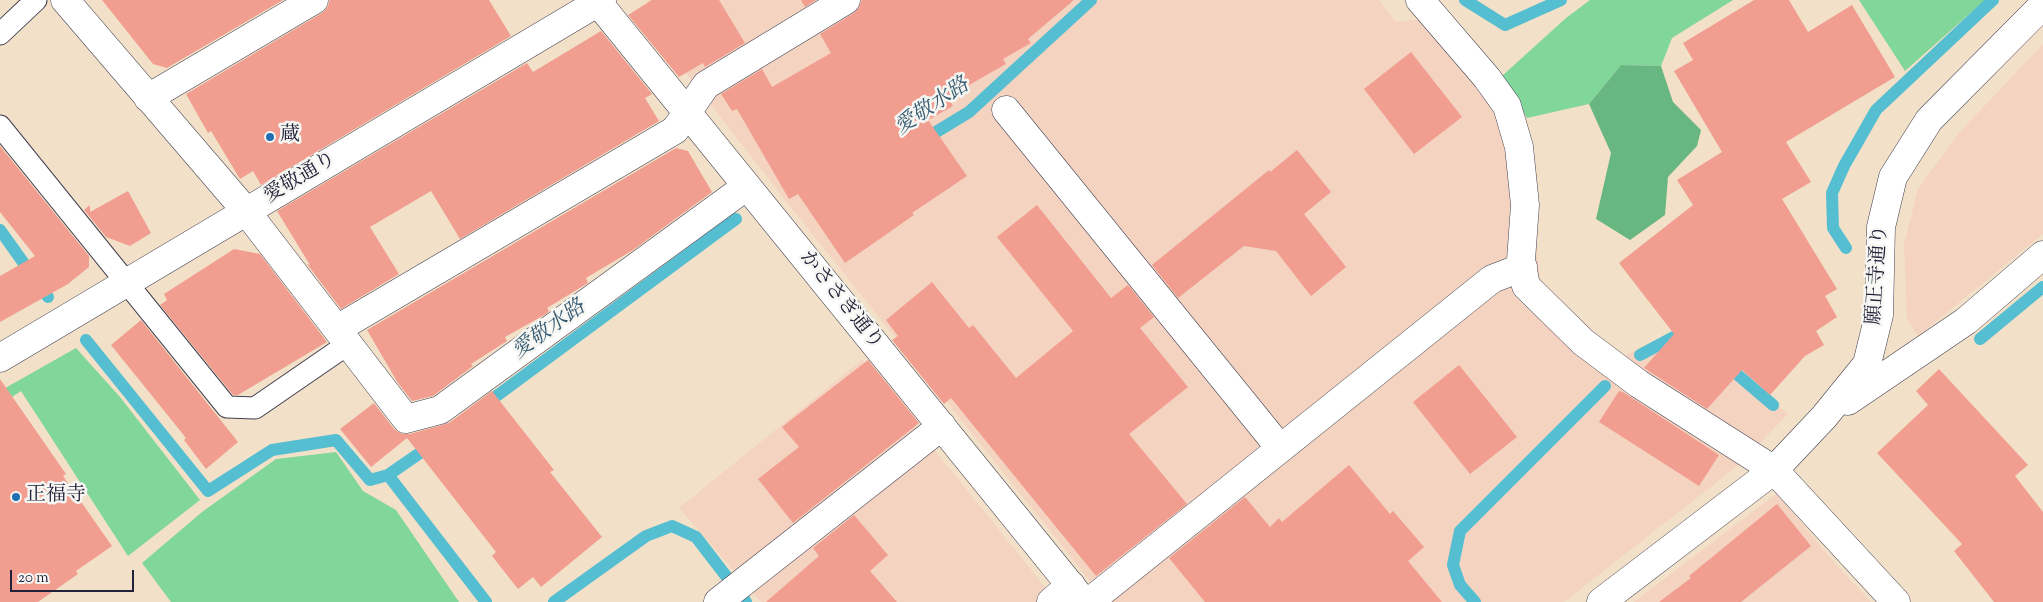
<!DOCTYPE html>
<html>
<head>
<meta charset="utf-8">
<style>
  body { margin:0 }
  #map { position:relative; width:2043px; height:602px; overflow:hidden; background:#f2e1c8; font-family:"Sorts Mill Goudy",serif }
  canvas { display:block }
  .scale { position:absolute; left:10px; top:570px; width:124px; height:22px; box-sizing:border-box; border:2px solid #22223b; border-top:0; padding-left:6px; font-size:15px; line-height:18px; white-space:nowrap; color:#22223b; -webkit-text-stroke:4px #f6f6f2; paint-order:stroke }
</style>
</head>
<body>
<div id="map">
<canvas width="2043" height="602"></canvas>
<div class="scale">20 m</div>
</div>
<script>
const context = document.querySelector('canvas').getContext('2d');
context.lineJoin = 'round';
function fill(path, color) { context.fillStyle = color; context.fill(path, 'evenodd'); }
function trace(path, color, width, dash) { context.strokeStyle = color; context.lineWidth = width; context.lineCap = dash ? 'butt' : 'round'; context.setLineDash(dash || []); context.stroke(path); }
function label(font, color, halo, rows, align = 'center') {
  context.font = font + ' "Sorts Mill Goudy","Noto Serif JP",serif'; context.lineWidth = 5; context.setLineDash([]); context.textBaseline = 'middle'; context.strokeStyle = halo; context.fillStyle = color; for (const [text, x, y, turn = 0] of rows) {
    context.save(); context.translate(x, y); context.rotate((+turn || 0) * Math.PI / 180); context.textAlign = isNaN(turn) ? turn : align; if (halo) context.strokeText(text, 0, 0); context.fillText(text, 0, 0); context.restore();
  }
}
const built = new Path2D(`
  M648 0H1379L1396 22 1449 16 1502 76 1527 118 1540 282 1622 357 1685 325 1788 414 1740 464 1564 602H1107L786 201 643 18Z
  M2043 44V234L1918 336 1907 319 1904 244 1918 189 1958 134Z
  M862 360 1057 602H761L679 508Z
  M1777 493 1831 559 1871 602H1634Z`);
const green = new Path2D(`
  M1590 0H1733L1672 38 1661 66 1621 65 1589 104 1527 118 1502 76 1566 18Z
  M1859 0H1985L1905 71Z
  M76 348 120 397 200 500 128 556 21 391 0 405V391Z
  M336 452 363 491 396 510 459 602H171L142 563 202 512 276 459Z`);
const forest = new Path2D(`
  M1621 65 1661 66 1673 102 1701 130 1697 146 1668 177 1665 215 1630 240 1596 219 1611 153 1589 104Z`);
const stream = new Path2D(`
  M1465 0 1505 25 1561 0
  M923 140 969 112 1091 0
  M0 230 48 297
  M1846 248 1833 228 1832 193 1844 166 1876 110 1993 0
  M1980 339 2043 287
  M86 340 208 491 272 450 336 440 370 480 388 475 433 444
  M1640 355 1683 332
  M1725 364 1773 405
  M483 406 736 219
  M388 475 486 602
  M554 602 646 536 672 526 696 537 746 602
  M1475 602 1460 585 1453 565 1460 531 1605 386`);
const building = new Path2D(`
  M102 0H283L167 68 153 64Z
  M330 0H489L511 36 261 185 253 171 240 179 211 131 208 133 186 94 322 13 327 8Z
  M652 0H719L745 43 705 67 703 63 679 77 628 15Z
  M801 0H816L805 7Z
  M862 0H1074L1028 39 1031 43 1003 59 1006 64 948 97 953 106 928 120 967 176 912 213 914 215 845 263 798 194 789 199 737 109 732 111 721 94 762 69 772 87 831 53 820 34 854 13 859 8Z
  M1754 0H1789L1808 32 1852 5 1895 77 1786 142 1811 182 1782 199 1837 289 1825 296 1837 317 1816 331 1824 345 1805 356 1770 395 1742 370 1707 409 1644 368 1674 334 1619 263 1693 205 1677 180 1722 152 1674 71 1693 60 1683 43Z
  M601 31 652 94 645 98 659 121 460 239 431 191 370 227 399 274 341 309 307 264 310 265 277 211 527 63 533 72Z
  M1411 52 1462 117 1414 154 1364 89Z
  M0 146 89 256V267L68 284 0 322V276L35 256 0 212Z
  M676 148 688 151 712 192 633 250 586 278 588 283 547 308 549 311 546 314 505 337 507 341 471 364 473 366 433 396 412 401 398 383 367 330Z
  M1297 150 1331 192 1304 214 1346 267 1311 296 1276 251 1244 246 1178 298 1152 265 1269 170 1270 172Z
  M128 191 151 233 130 246 106 237 84 210 90 205V212Z
  M1037 205 1111 298 1128 285 1154 317 1140 328 1188 387 1129 434 1187 504 1096 576 951 398 944 404 892 340 898 336 886 320 932 282 969 328 973 325 1016 378 1073 331 997 237Z
  M234 249 260 254 327 342 238 395H233L160 305 167 300 164 294Z
  M141 320 238 442 206 469 184 440 186 438 111 345Z
  M868 360 919 423 793 523 758 479 799 447 782 427Z
  M1459 365 1517 437 1470 474 1413 402Z
  M1939 369 2028 465 2015 476 2043 512V602H1994L1954 551 1962 544 1877 453 1928 405 1916 391Z
  M0 379 66 474 63 476 112 546 76 571 78 574 38 602H0Z
  M492 391 554 470 550 472 602 537 541 587 533 577 518 589 492 556 496 552 407 438 371 467 340 429 374 403 394 429 402 434H410L449 423Z
  M1619 391 1623 392 1719 455 1699 486 1599 422Z
  M1349 465 1390 514 1393 511 1424 547 1408 561 1442 602H1205L1169 558 1245 497 1270 527 1279 518 1282 522Z
  M1777 504 1811 546 1741 602H1659L1691 578 1689 576Z
  M854 515 888 555 870 571 897 602H766L819 556 813 548Z`);
const service = new Path2D(`
  M0 34 36 0
  M0 126 227 407 255 408 348 344`);
const minor = new Path2D(`
  M65 0 246 211 406 419 440 410 747 186
  M596 0 1084 602
  M1420 0 1487 78 1507 106 1519 147 1525 205 1521 260 1526 286 1583 342 1639 384 1774 470 1896 602
  M148 98 314 0
  M1006 110 1280 448
  M337 329 675 130 706 85 846 0
  M0 358 602 0
  M1848 401 1966 321 2043 255
  M718 602 942 426
  M1051 602 1071 585
  M1089 602 1492 279 1523 267
  M1601 602 1774 470 1824 417 1867 364 1879 315 1881 227 1893 177 1929 120 2043 5`);
const markers = [
  [270,137,5,"#1f6fb2"],
  [16,497,5,"#1f6fb2"]
];
const poiNames = [
  ["蔵",280,137],
  ["正福寺",26,497]
];
const streetNames = [
  ["愛敬通り",301,179,-31],
  ["願正寺通り",1879,275,-86],
  ["かささぎ通り",840,301,51]
];
const waterNames = [
  ["愛敬水路",933,108,-34],
  ["愛敬水路",550,331,-36]
];
fill(built, '#f4d3c0');
fill(green, '#81d69a');
fill(forest, '#68b782');
trace(stream, '#55bed1', 12);
fill(building, '#f19e91');
trace(service, '#413f50', 23);
trace(minor, '#413f50', 29);
trace(service, '#fff', 21);
trace(minor, '#fff', 28);
for (const [x, y, r, color] of markers) { const dot = new Path2D(); dot.arc(x, y, r, 0, 2 * Math.PI); context.fillStyle = color; context.fill(dot); trace(dot, '#f6f6f2', 2); }
label('20px', '#22223b', '#f6f6f2', poiNames, 'left');
label('20px', '#22223b', '#f6f6f2', streetNames);
label('italic 21px', '#345970', '#f6f6f2', waterNames);
</script>
</body>
</html>
